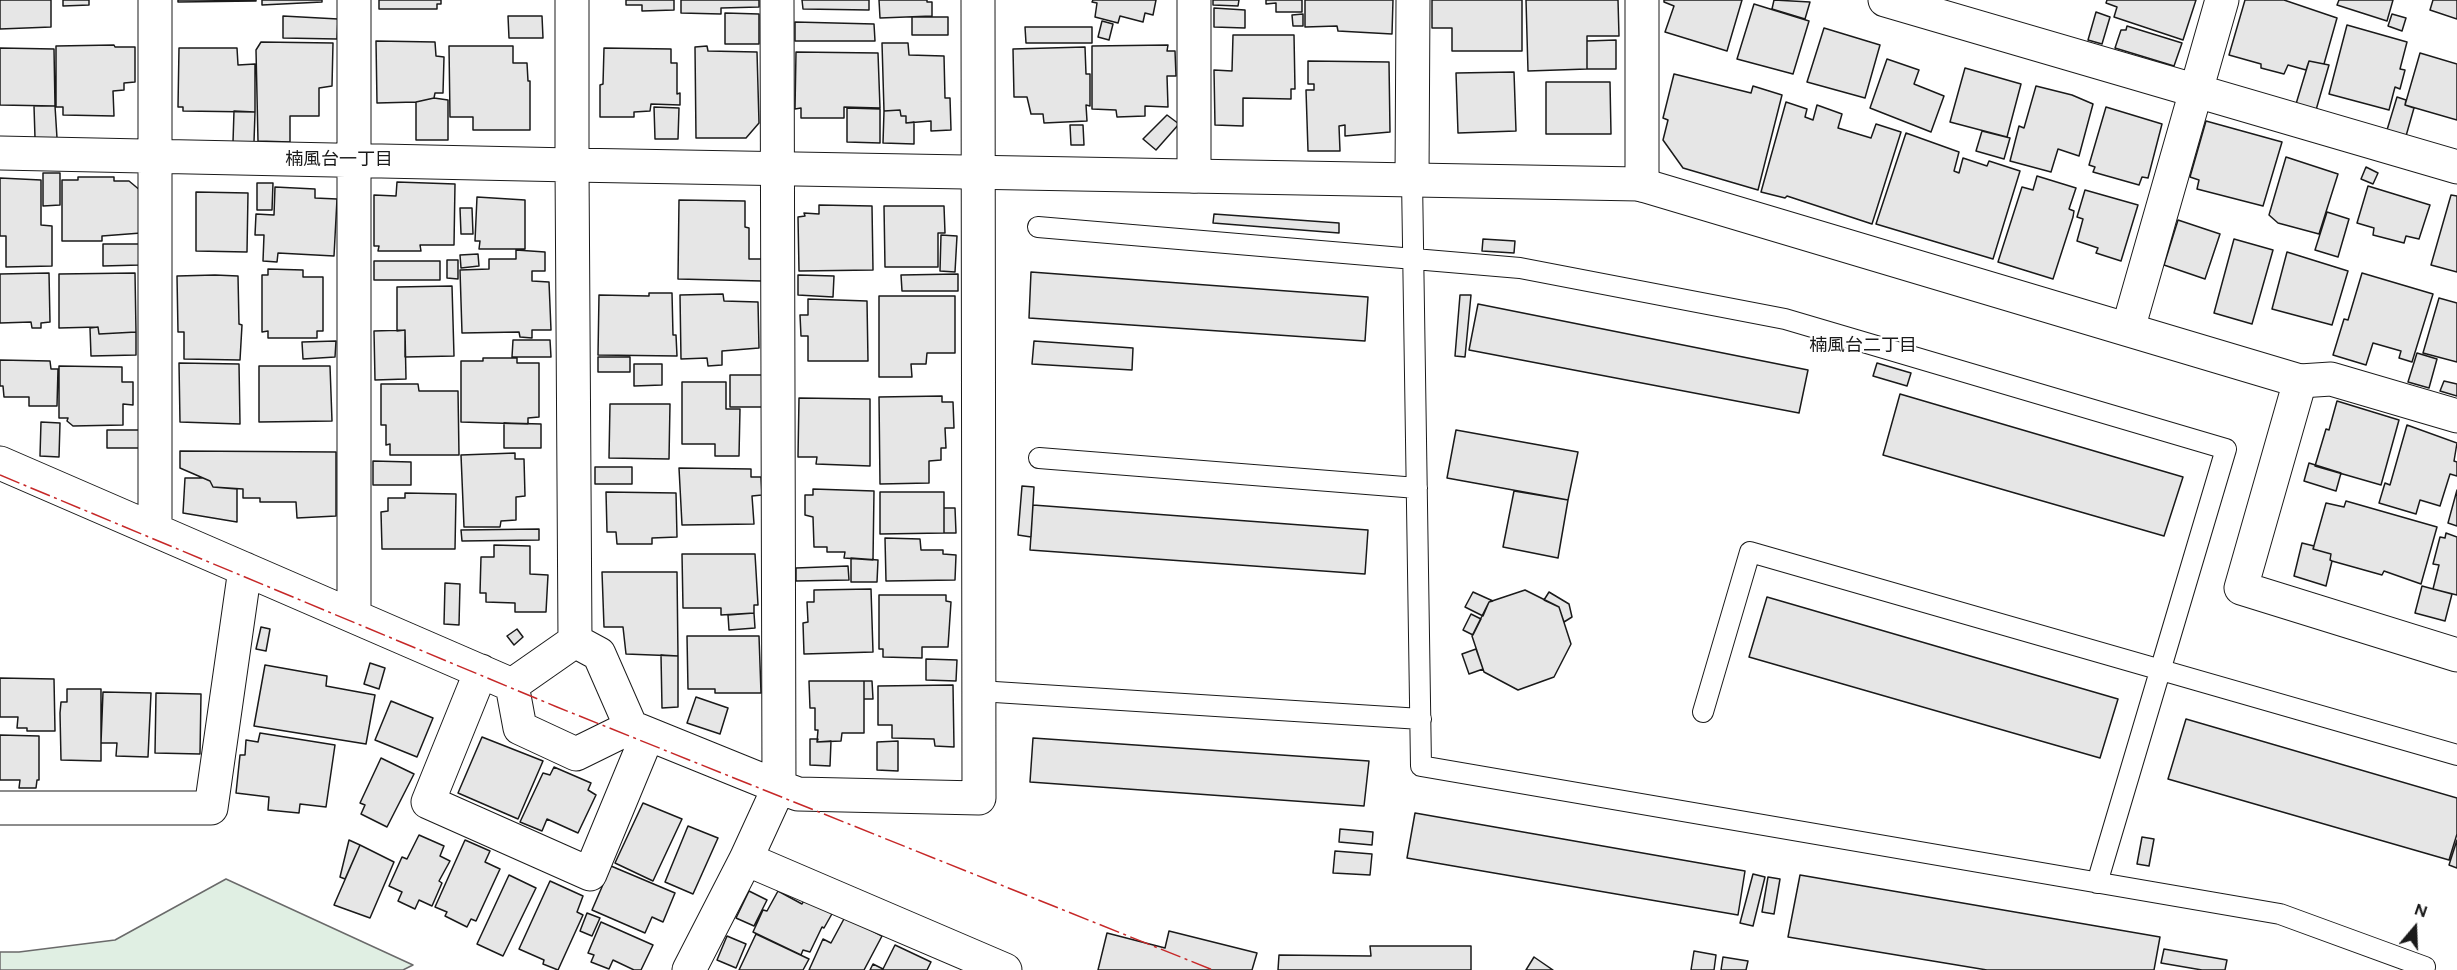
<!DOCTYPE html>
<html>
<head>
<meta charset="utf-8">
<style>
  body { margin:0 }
  #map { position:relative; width:2457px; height:970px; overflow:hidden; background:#fff; font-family:Figtree,sans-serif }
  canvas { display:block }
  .north { position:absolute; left:2385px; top:898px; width:60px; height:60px; -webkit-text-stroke:4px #fff; paint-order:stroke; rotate:19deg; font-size:16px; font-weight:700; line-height:24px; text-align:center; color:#1a1a1a }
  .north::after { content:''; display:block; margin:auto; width:21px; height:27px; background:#1a1a1a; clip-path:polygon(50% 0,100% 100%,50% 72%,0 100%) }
</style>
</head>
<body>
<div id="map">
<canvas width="2457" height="970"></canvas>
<div class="north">N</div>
</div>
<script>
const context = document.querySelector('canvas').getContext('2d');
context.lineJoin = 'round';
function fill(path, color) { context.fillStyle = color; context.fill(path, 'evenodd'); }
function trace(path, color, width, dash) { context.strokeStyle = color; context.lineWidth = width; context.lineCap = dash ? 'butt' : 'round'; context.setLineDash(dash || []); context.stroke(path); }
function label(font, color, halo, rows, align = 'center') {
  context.font = font + ' Figtree,"Noto Sans JP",sans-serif'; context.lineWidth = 4.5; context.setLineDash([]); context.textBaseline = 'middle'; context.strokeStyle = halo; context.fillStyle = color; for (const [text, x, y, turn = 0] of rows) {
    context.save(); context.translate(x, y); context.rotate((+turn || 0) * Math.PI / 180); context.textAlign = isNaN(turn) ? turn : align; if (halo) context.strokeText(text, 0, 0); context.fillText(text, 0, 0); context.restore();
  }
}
const green = new Path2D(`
  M226 879 413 965 403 970H0V952H19L115 940Z`);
const building = new Path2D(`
  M0 0H51V27L0 29Z
  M63 0H89V5L63 6Z
  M178 0H256V1L178 2Z
  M262 0H322V2L262 5Z
  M379 0H441V4H437V9H379Z
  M626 0H674V10L642 11V5H626Z
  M681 0H759V7L721 8V14L681 13Z
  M802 0H869V10L803 9Z
  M879 0H927V2H932V16L880 18Z
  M1093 0H1156L1153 15 1145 13 1143 22 1120 16 1118 23 1095 17 1097 3 1092 2Z
  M1213 0H1239L1238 6 1213 5Z
  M1266 0H1302V12H1276V3L1266 4Z
  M1305 0H1393L1392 34 1338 31 1337 26 1305 27Z
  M1432 0H1522V51H1452V28H1432Z
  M1526 0H1618L1619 36H1587V69L1528 71Z
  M1664 0H1742L1727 51 1665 32 1674 6 1664 2Z
  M1774 0 1810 2 1805 19 1772 9Z
  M2107 0H2196L2183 40 2114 17 2117 7 2106 3Z
  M2245 0H2284L2337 18 2324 64 2309 61 2306 70 2288 65 2284 74 2261 68V64L2229 55Z
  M2339 0H2393L2387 21 2337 5Z
  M2433 0H2457V19L2430 10Z
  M1754 4 1809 21 1793 74 1737 59Z
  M1214 8 1245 10V28L1214 27Z
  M2096 12 2110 17 2102 44 2088 40Z
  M725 13 759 14V44H725Z
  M1303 14V26H1293L1292 15Z
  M2392 14 2406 18 2402 31 2388 26Z
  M283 16 338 19 337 39 283 38Z
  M508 16H542L543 38H509Z
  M912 17H948V35H912Z
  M1102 21 1113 24 1109 40 1098 37Z
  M795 22 874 24 875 41H795Z
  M2347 25 2407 42 2400 69 2405 70 2400 89 2395 87 2389 110 2329 94Z
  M2127 26 2182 43 2174 66 2115 48 2121 30H2126Z
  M1025 27H1092V43H1026Z
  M1824 28 1880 45 1865 98 1807 82Z
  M1233 35H1294L1295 89H1291V99L1243 98V126L1215 125 1214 70 1232 71Z
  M1616 40V69H1587V41Z
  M376 41 435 42 436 56 444 57 443 93H435L434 98 416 102 377 103Z
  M261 42 333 43 332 86 319 88V116H290V142L258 141 256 50Z
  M882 43H908L909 55 944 56 945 98H950L951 130 931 131V121L906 123V116H901L900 110 884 111Z
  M114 45 115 47H135V82L124 83V90L113 91 114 116 63 115V107H56V46Z
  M1168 45 1167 51H1175L1176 76H1167L1168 107 1145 106V116L1117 117 1116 110 1092 109V46Z
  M449 46H513V63H527L528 81H530V130H473V117H450Z
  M707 46 708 51 757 52 759 123 746 138H696L695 47Z
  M1085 47 1086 74H1090V106L1086 105 1087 121 1044 123 1043 114H1031L1027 97H1014L1013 49Z
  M0 48 54 49 55 106 0 105Z
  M179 48H237L238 65 255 64V112L183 111V107H178Z
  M604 48 671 49V63H677V94L680 93V105L651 104 650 111 634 112V117H600V85L603 84Z
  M796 52 878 53 880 108 844 107V118H801V108L795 109Z
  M2420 53 2457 64V120L2405 105Z
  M1887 59 1919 70 1914 84 1944 96 1931 132 1870 108Z
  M1308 61 1389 62 1390 132 1345 136V125L1339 126 1340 151H1308L1306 90H1314V84H1308Z
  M2309 61 2329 65 2316 110 2296 104Z
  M1965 68 2021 84 2007 137 1950 122Z
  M1514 72 1516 131 1458 133 1456 73Z
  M1674 74 1751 93 1753 86 1782 95 1758 190 1683 168 1663 140 1668 120 1663 118Z
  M1546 82H1610L1611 134H1546Z
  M2036 86 2072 95 2093 104 2079 156 2058 149 2051 172 2010 161 2019 126 2024 128Z
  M2397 97 2406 100 2405 105 2414 108 2406 136 2387 130Z
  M434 98 448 100V140H416V102Z
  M1786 102 1807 109 1805 117 1813 120 1817 105 1842 114 1838 128 1871 138 1876 124 1901 132 1872 224 1787 196 1785 198 1761 192Z
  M34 106H55L57 138H35Z
  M654 107 679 108 678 139H655Z
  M2106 107 2162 124 2148 178 2142 177 2139 185 2093 172 2095 167 2089 165Z
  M847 108 880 109V143L847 142Z
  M900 110 901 116H906V123L914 122V144L883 143 884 111Z
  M234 111 255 112 254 142H233Z
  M1167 115 1179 124 1156 150 1143 139Z
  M2206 121 2282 142 2263 206 2197 189 2199 180 2190 177Z
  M1070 125H1083L1084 145H1071Z
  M1982 131 2010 138 2004 159 1976 151Z
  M1906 133 1959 152 1954 171 1959 173 1963 158 1987 166 1989 161 2020 171 1993 259 1876 224Z
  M2286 157 2338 174 2319 234 2278 223 2269 215Z
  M2366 167 2378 173 2373 184 2361 179Z
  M43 173H60V205L43 206Z
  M2037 176 2076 188 2069 209 2074 211 2073 217 2053 279 1998 262 2022 187 2033 190Z
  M78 177H114V181H129L141 191V233L102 236V241H62V180H78Z
  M0 178 41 180V225L52 226V266L6 267V236H0Z
  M397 182 455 184 454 245H420L421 251H378L379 246H374V195L396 196Z
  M257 183H273L272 210H257Z
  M2368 186 2430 205 2419 239 2406 236 2404 243 2373 235 2374 228 2357 223Z
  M275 187 315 189V198L337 199 334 256 278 253 277 262 263 261 264 235H255L256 214 274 215Z
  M2085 190 2138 205 2121 261 2096 253 2098 248 2077 241 2083 219 2077 217Z
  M196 192 248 193 247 252 196 251Z
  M2451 195 2457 196V272L2431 265Z
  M477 197 525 200V249H479L480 241H475Z
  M679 200 745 201V227L749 228V259H762V281L678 279Z
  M819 205 872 206 873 270 799 271 798 217 805 216 804 213 819 214Z
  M884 206H944L945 233H938V267H885Z
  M460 208H472L473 234H461Z
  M2327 212 2349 219 2338 257 2315 250Z
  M1214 214 1339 223V233L1213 223Z
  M2178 220 2220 234 2205 279 2164 265Z
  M941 235 957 236 955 272 940 271Z
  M1483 239 1515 241 1514 253 1482 251Z
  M2234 239 2273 250 2252 324 2214 313Z
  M103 244H140V265L103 266Z
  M516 250 545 252V271H532V281L549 282 551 330H532V338L520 337 519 332 462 333 460 270 489 269V259H516Z
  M2287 252 2348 271 2332 325 2272 309Z
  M478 254 479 266 461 268 460 255Z
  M447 260H458V279L447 278Z
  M374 261H440V280H374Z
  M268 269 303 270V277H323V331H317V338H268V331L262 332V275H268Z
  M1031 272 1368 297 1365 341 1029 318Z
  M49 273 50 322 41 323V328H32L31 322 0 323V274Z
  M135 273 136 332 99 334 98 327 59 328V274Z
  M2362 273 2433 294 2412 362 2399 358 2401 351 2373 343 2366 365 2333 355 2344 319 2348 320Z
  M958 274V291H902L901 275Z
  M215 275 238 276 239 324 242 325 240 360 184 359V332H178L177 276Z
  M798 275 834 276 833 297 798 295Z
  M452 286 454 356 405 357V330L397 331V287Z
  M649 293H672L673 335H676L677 356 598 355 599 295 649 296Z
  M723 294 724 301 758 302 759 348 722 351V365L708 366 707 358 681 359 680 295Z
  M1460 295H1471L1465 357 1455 356Z
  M879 296H955V353H927L926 364H911L912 377H879Z
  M2439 298 2457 303V362L2423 353Z
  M808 299 867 301 868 361H808V336H801L800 315H808Z
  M1478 304 1808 370 1799 413 1469 350Z
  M98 327 99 334 136 332V355L91 356 90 328Z
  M405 330 406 379 375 380 374 331Z
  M513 340H550L551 357H512Z
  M336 341 335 357 303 359 302 342Z
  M1034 341 1133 348 1132 370 1032 364Z
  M2417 353 2437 359 2429 388 2408 382Z
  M598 357H630V372H598Z
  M483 358H517V363H539V417L528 418V424L461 422V361H483Z
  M0 360 50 361 51 369H58L57 406H29V397H4L3 386H0Z
  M179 363 239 364 240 424 180 422Z
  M1877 363 1911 373 1907 386 1873 376Z
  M634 364H662V385L634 386Z
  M59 366 122 367V382H133V405L123 404V425L73 426 67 421 68 418H59Z
  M259 366H330L332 421 259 422Z
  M730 375H763L764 407H730Z
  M2444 381 2457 384V396L2440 391Z
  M682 382H726V409H740L739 456H715V444H682Z
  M381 384H418L419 391H458L459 455H390V444L386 445V425H381Z
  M1900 394 2183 477 2164 536 1883 455Z
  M942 396V402H953L954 428H945L946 448H941V460L929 461V483L880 484 879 397Z
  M799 398 870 399V466L816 464 817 457H798Z
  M2337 401 2399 420 2381 485 2315 466 2326 429 2329 430Z
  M610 404H670L669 459 609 458Z
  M41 422 60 423 59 457 40 456Z
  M504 423 541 424V448H504Z
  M2407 425 2457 443 2454 461 2457 462V476L2450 474 2440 506 2420 500 2416 514 2379 503 2385 483 2390 485Z
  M107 430H140V448H107Z
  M1456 430 1578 452 1568 500 1447 478Z
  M180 451 336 452V516L297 518 296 502H260V498H243V489L213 487 210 481 180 468Z
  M515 453V459H524L525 496 516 497V520L501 521 500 527H464L461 455Z
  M373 461 411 462V485H373Z
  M2309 463 2341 473 2336 491 2304 481Z
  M595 467H632V484H595Z
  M679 468 751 469V477H761L762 495 752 496 754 524 682 525Z
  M185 478H203L210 481 213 487 237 489V522L183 513Z
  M1022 486 1034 487 1031 537 1018 535Z
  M813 489 874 491 873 560 844 558 845 552H827V547H814L813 517 805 515V495H813Z
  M2457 490V526L2448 523Z
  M1514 491 1568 500 1558 558 1503 547Z
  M606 492 676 493 677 537 652 538V544H617L616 532H607Z
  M880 492H944V533L880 534Z
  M405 493 456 494 455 549H382L381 512 388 511V498H405Z
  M2346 501 2437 527 2421 584 2384 571 2382 575 2332 561 2330 560 2331 554 2313 549 2326 503 2344 507Z
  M1033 505 1368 530 1365 574 1030 550Z
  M944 508H955L956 533H944Z
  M539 529V540L462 541 461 530Z
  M2446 533 2457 537V595L2433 589 2439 565 2433 564 2440 537 2445 538Z
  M885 538 920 539 921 550H943V554L956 555 955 580 886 581Z
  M2302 543 2314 546 2313 549 2331 554 2330 560 2332 561 2326 586 2294 576Z
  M494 545 530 546V574L548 575 546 612H515V603L486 602V593H480L481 557H494Z
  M682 554H755L758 605H754V613L721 615V608H683Z
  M851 558 878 560 877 582H851Z
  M848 566 849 580 796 581V568Z
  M602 572H677L678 656 626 654 623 627H604Z
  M445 583 460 584 459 625 444 624Z
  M2422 586 2452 594 2445 621 2415 613Z
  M871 589 873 652 804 654 803 623 808 622 807 602H814V590Z
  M1525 590 1559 607 1571 644 1554 677 1518 690 1484 672 1472 636 1489 602Z
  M1473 592 1493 601 1489 602 1483 616 1465 607Z
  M1549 592 1569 604 1572 617 1564 622 1559 607 1544 600Z
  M879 595H946V601L951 602 948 647H922V658L883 657V649H879Z
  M1767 597 2118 699 2100 758 1749 657Z
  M754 613 755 628 729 630 728 615Z
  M1471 614 1481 619 1473 635 1463 630Z
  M261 627 270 629 266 651 256 649Z
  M517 629 523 637 514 645 507 636Z
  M687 636H759L761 693H715V689H688Z
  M1476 649 1483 669 1469 674 1462 654Z
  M661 655 678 656V707L662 708Z
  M926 659 957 660 956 681 926 680Z
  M370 663 385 668 379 689 364 684Z
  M265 665 327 676 326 686 375 695 366 744 254 726Z
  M0 678 54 679 55 731H27V728H17L18 717H0Z
  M809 681H864V733H842L841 741 817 742 818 730H815V708H810Z
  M864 681H872L873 699H864Z
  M953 685 954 747 935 746 934 739 892 738V725H878V686Z
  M67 689H101V761L61 760 60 713 61 702H67Z
  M103 692 151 693 148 757 116 756 117 743H101Z
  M156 693 201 694 200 754 155 753Z
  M696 697 728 708 720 734 687 723Z
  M391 701 433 718 417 757 375 740Z
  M2186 719 2457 798V834L2449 860 2168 779Z
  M260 733 335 745 326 807 300 804 299 813 268 810 269 797 236 793 240 755H245L246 740 258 742Z
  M0 735 39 736V780H37L36 788H19L20 780H0Z
  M482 737 543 761 518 819 458 793Z
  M1033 738 1369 761 1364 806 1030 782Z
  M810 739H818L817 742 831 741 830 766 810 765Z
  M898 741V771L877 770V742Z
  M381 758 414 774 387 827 361 814 365 805 360 803Z
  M554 767 591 783 588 790 596 795 578 833 547 819 542 831 520 822 543 773 550 775Z
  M643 803 682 819 653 881 615 863Z
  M1415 813 1745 871 1738 915 1407 858Z
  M688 826 718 838 693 894 665 882Z
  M1340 829 1373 832 1372 845 1339 842Z
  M419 835 444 846 440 856 450 861 439 881 442 883 432 906 419 900 415 909 398 901 402 892 389 886 402 857 407 859Z
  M2142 837 2154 839 2149 866 2137 864Z
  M349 840 360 845 345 879 340 877Z
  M465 840 490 851 485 862 500 869 476 921 471 919 467 927 445 916 447 912 435 907Z
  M2457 840V868L2449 865Z
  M360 845 394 862 370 918 334 905Z
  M1335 851 1372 854 1370 875 1333 873Z
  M611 866 675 893 663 922 652 917 645 933 592 910Z
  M1753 874 1765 877 1753 926 1740 923Z
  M509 875 536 888 503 956 477 944Z
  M1800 875 2160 937 2154 970H1987L1788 937Z
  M1768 877 1780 879 1774 914 1762 912Z
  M550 881 583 896 577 912 583 915 558 970 543 964 544 960 519 949Z
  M749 891 767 900 754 926 736 918Z
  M778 891 802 904 806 897 833 912 824 928 822 927 810 952 803 950 801 955 753 932 763 910 767 911Z
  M587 913 600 918 592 936 580 931Z
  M845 917 882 936 864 970H809L823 939 831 943Z
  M601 922 653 945 641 970H634L613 960 609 969 591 962 594 955 588 953Z
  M1169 931 1257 953 1252 970H1098L1107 933 1165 948Z
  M756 934 809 959 803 970H739Z
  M727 936 746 944 736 968 717 960Z
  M895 945 931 962 927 970H870L873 964 883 969Z
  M1370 946H1471V970H1278L1279 955 1371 956Z
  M2164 949 2227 960 2225 970H2202L2161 963Z
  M1694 951 1716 955 1714 970H1691Z
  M1534 957 1553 970H1526Z
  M1723 957 1748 961 1746 970H1721Z`);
const lane = new Path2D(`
  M1412 179 1421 766 2280 914 2425 967
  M1038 227 1520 268 1785 319 2226 449 2097 883
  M1039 458 1417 488
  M979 691 1421 719
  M1703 712 1750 552 2457 755`);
const street = new Path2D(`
  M155 0V530
  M354 0V616
  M1194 0V176
  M1885 0 2457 167
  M0 153 572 165 575 641
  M1412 179 1413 0
  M1642 185V0
  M2128 329 2222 0
  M2300 381 2331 379 2457 416
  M0 463 512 685
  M575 641 599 654 631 727 779 787 798 794 979 798 978 0
  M481 671 428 802 590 874 648 734
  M512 685 520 728 576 754 631 727
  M512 685 575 641
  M0 808H211L245 569
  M746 859 1005 970
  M689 970 746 859 779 787 777 0`);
const secondary = new Path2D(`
  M572 0V165L1639 184 2300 381 2241 588 2457 655`);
const power = new Path2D(`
  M0 475 557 707 1213 970`);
const neighbourhoodNames = [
  ["楠風台一丁目",339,160],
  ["楠風台二丁目",1863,346]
];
fill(green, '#e0efe3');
trace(green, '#6a6a6a', 1.5);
fill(building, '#e6e6e6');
trace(building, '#1a1a1a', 1.5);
trace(lane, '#1a1a1a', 22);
trace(street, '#1a1a1a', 35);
trace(secondary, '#1a1a1a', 35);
trace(lane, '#fff', 20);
trace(street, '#fff', 33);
trace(secondary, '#fff', 33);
trace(power, '#c62828', 1.5, [21, 4.5, 3, 4.5]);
label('18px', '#1a1a1a', '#fff', neighbourhoodNames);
</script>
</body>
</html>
